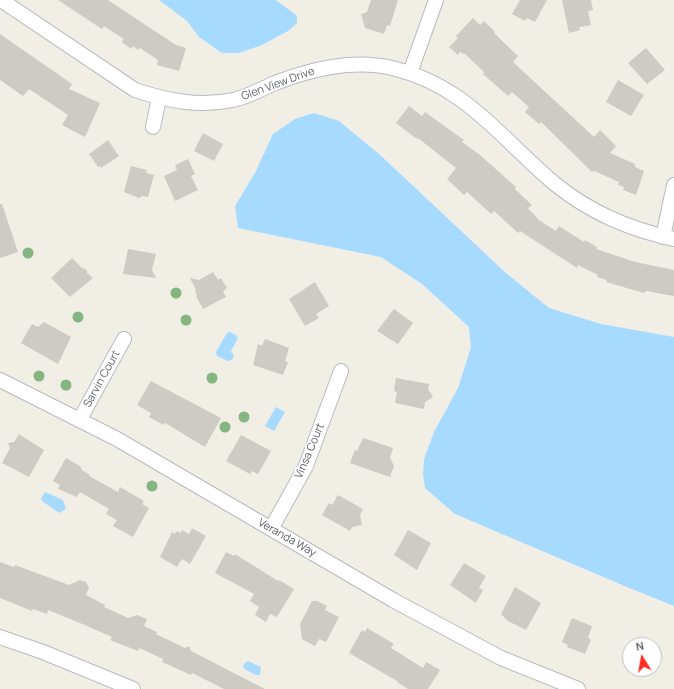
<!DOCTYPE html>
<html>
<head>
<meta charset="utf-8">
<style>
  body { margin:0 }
  #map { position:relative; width:674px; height:689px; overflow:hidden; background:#f1eee5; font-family:Manrope,sans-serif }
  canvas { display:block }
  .north { position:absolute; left:622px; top:637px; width:40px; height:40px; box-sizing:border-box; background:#fff; border:1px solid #bec0c2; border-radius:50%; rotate:349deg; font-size:11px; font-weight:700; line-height:16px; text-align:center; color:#5c6167 }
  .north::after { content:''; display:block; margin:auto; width:14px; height:18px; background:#fc2a20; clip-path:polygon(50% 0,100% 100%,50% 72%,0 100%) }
</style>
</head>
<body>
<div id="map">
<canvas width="674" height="689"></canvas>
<div class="north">N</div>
</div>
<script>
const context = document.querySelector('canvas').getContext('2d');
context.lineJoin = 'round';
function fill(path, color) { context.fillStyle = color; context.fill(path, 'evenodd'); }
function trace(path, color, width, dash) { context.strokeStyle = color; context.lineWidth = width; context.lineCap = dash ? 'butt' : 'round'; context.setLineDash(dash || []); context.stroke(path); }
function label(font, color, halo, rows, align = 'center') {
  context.font = font + ' Manrope,sans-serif'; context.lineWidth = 3.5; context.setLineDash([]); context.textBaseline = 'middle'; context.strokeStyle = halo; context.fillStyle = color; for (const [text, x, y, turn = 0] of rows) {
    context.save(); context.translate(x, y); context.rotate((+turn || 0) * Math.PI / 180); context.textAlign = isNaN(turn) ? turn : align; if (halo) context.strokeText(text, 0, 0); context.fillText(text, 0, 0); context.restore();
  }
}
const water = new Path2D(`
  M159 0H276L297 16V23L288 31 262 45 239 53H222L199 37 187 21Z
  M314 113 339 121 379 154 506 273 549 308 601 324 674 337V606L627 587 455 514 425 488 423 475 424 459 434 432 458 388 471 347 469 327 422 284 381 257 238 228 235 206 255 173 273 134 295 119Z
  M230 332 236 335 238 338 231 351 234 356 232 360 228 361 217 356 216 352 227 333Z
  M276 407 285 412 274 431 265 426Z
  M45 492 63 500 66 509 59 513 42 501 41 498Z
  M248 661 261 667 260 675H256L244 669 243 665Z`);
const building = new Path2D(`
  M58 0H108L176 45 186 48 179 71 157 65 158 60 140 48 138 50 133 46 131 49 122 42 124 39 104 26 102 29Z
  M371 0H398L390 26 387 25 384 34 365 28 361 14 367 12Z
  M520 0H547L535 22 527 18 525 21 512 14Z
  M562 0H591L593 10 588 11 591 25 579 27 580 30 569 33Z
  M473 18 480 25 484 21 495 32 494 33 518 56 513 62 594 137 600 130 616 146 610 153 635 164V167L644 171 636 195 623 190 624 187 618 185 619 182 594 171 592 172 541 122 539 124 525 112 529 107 512 92 508 96 483 74 484 72 464 53 463 54 460 52 458 55 449 47 458 38 456 36Z
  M0 34 72 84 69 89 100 103 85 137 62 125 68 115 29 89 23 96 0 80Z
  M646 48 665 70 647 84 628 63Z
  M618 80 644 95 631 116 606 102Z
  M409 106 422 116 425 112 464 140 462 142 480 155 516 187 515 189 532 205 528 208 539 220 556 231 559 226 584 242 585 240 597 247 596 249 635 262 674 270V296L646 291 644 293 606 282 607 280 597 277 598 275 578 265 577 268 520 231 518 233 494 211 491 214 467 192 464 195 447 179 456 168 418 138 417 139 396 123Z
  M203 133 223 144 214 161 194 151Z
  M108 140 119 156 101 168 100 166 98 167 89 154Z
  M188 159 195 174 191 176 198 190 175 201 164 176 177 170 175 165Z
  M131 166 147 170 146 173 154 175 148 197 142 196 139 198 124 192Z
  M0 204H2L18 252 0 258Z
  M128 249 156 254 152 270 156 278 123 274Z
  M72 258 82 268 87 270V273L93 278 70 297 51 278Z
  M213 272 218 280 221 278 227 288 223 291 226 297 203 309 196 296 197 295 195 291 196 290 190 278 199 280Z
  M315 282 329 306 316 314 319 318 305 326 289 299Z
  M394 309 413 323 398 344 377 331Z
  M44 322 71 337 58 364 21 343 32 324 38 327Z
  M265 339 289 348 285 361 288 362 283 375 253 365 258 344 262 346Z
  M396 378 429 384 428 389 433 397 425 402 424 409 395 403 397 392 394 391Z
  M151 381 221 418 205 447 165 423 164 425 149 417 151 413 137 405Z
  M19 434 44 450 29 477 2 463 10 448 8 443 14 442Z
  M241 435 271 451 258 474 252 471 250 474 226 461Z
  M363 438 393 448 390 458 394 466 390 477 350 463 355 450 357 451Z
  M66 458 80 466 82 470 90 475 89 476 118 492 120 487 144 501 142 504 149 508 133 537 113 526 117 520 106 514 109 509 80 492 77 497 58 489 60 485 53 481Z
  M338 495 363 509 360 515 362 525 352 527 350 531 322 515 329 503 332 505Z
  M192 528 206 536 190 564 182 559 177 567 160 557 172 532 175 534 177 531 181 533 182 530 189 534Z
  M408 530 431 543 417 570 394 555Z
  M226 552 234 556 235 554 278 581 279 580 294 589 277 617 270 614 266 622 255 615 259 607 250 601 254 594 215 573Z
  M0 562 14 567 15 565 69 585 80 580 86 582 89 588 86 595 105 605 104 607 128 618 137 615 147 619 144 626 157 632 156 634 185 648 189 646 191 651 265 689H224L192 673 191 675 162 662 163 659 139 648 138 651 110 640 112 637 80 623 48 610 47 614 33 609 32 611 0 598Z
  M464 563 486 576 479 588 483 590 476 603 450 585Z
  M515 587 541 603 526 630 508 621 501 614Z
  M312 601H317L327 606 325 610 339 617 326 642 319 639 315 646 302 639 300 624Z
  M572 618 592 626 588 638 591 640 585 654 567 647 568 645 562 642Z
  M367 628 394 644 391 648 423 668 426 662 440 670 428 689H408L397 682V681L349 653 362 630 365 632Z`);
const street = new Path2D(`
  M1 0 135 90C168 101 199 107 233 100 248 97 261 89 275 83 312 69 352 59 392 68 467 86 500 138 555 184 591 213 629 229 674 239
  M410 73 436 0
  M153 127 159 98
  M663 237 674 185
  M0 380 117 439 393 600 501 658 578 689
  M80 419 124 339
  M271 529 306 466 341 371
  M0 637 43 652 133 689`);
const trees = [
  [28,253],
  [176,293],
  [78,317],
  [186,320],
  [39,376],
  [212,378],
  [66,385],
  [244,417],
  [225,427],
  [152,486]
];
const streetNames = [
  ["Glen View Drive",278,84,-20],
  ["Sarvin Court",102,379,-61],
  ["Vinsa Court",310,451,-67],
  ["Veranda Way",287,538,30]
];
fill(water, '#a6dbff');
fill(building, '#cecac4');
trace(street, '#b7bbc0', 16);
trace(street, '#fff', 14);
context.fillStyle = '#85b580';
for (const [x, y] of trees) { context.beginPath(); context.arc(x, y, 5.5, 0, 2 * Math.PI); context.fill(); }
label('11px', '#5c6167', '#fff', streetNames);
</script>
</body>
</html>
